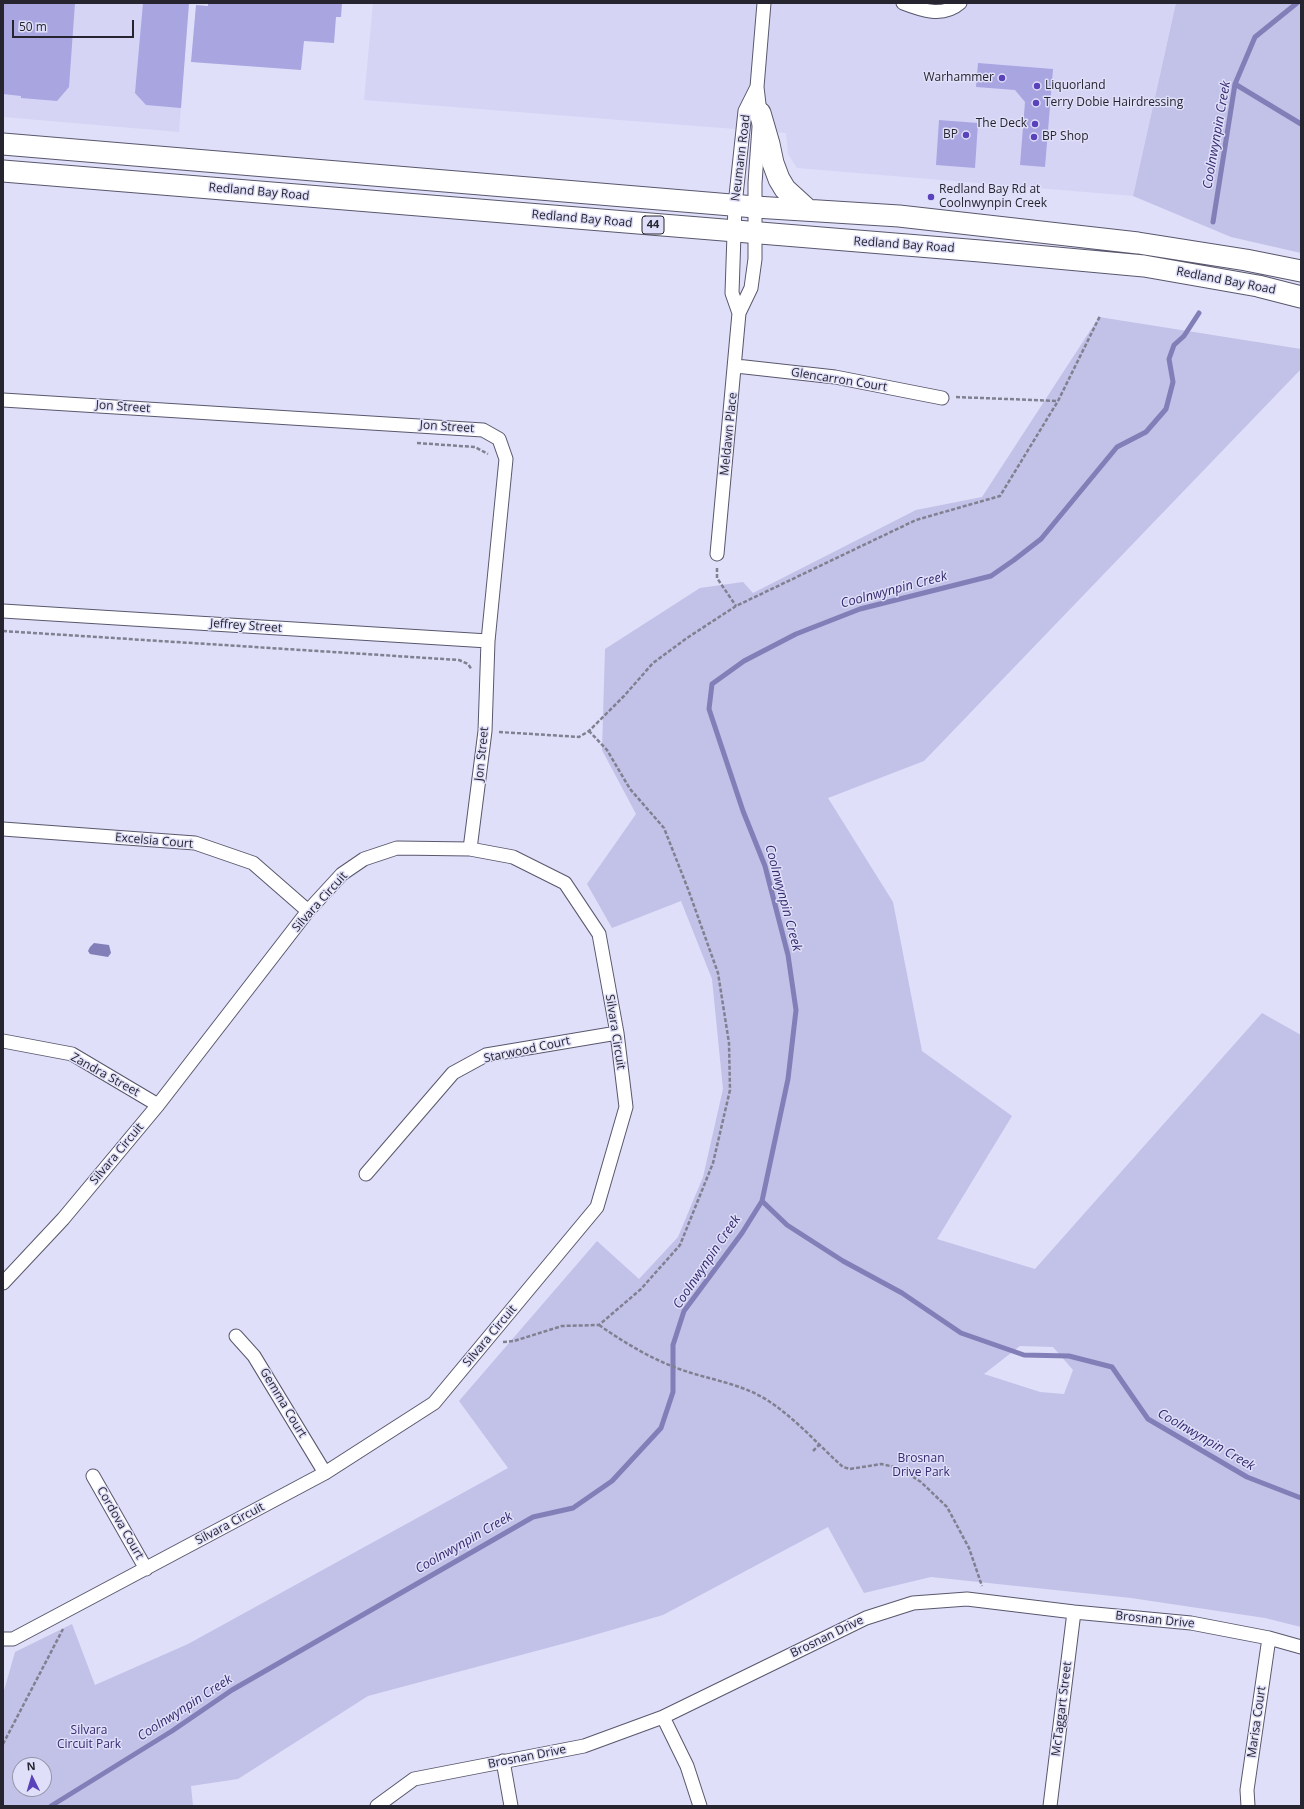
<!DOCTYPE html>
<html>
<head>
<meta charset="utf-8">
<style>
  body { margin:0 }
  #map { position:relative; width:1304px; height:1809px; overflow:hidden; background:#dfdff9; font-family:"Open Sans",sans-serif }
  canvas { display:block }
  .frame { position:absolute; inset:0; border:4px solid #26252f; pointer-events:none }
  .north { position:absolute; left:12px; top:1757px; width:40px; height:40px; box-sizing:border-box; background:#dfdff9; border:1px solid #9595a8; border-radius:50%; rotate:355deg; font-size:11px; font-weight:700; line-height:16px; text-align:center; color:#26252f }
  .north::after { content:''; display:block; margin:auto; width:14px; height:18px; background:#5942ba; clip-path:polygon(50% 0,100% 100%,50% 72%,0 100%) }
  .scale { position:absolute; left:12px; top:20px; width:122px; height:18px; box-sizing:border-box; border:2px solid #26252f; border-top:0; padding-left:5px; font-size:12px; line-height:14px; white-space:nowrap; color:#26252f; -webkit-text-stroke:3px #dfdff9; paint-order:stroke }
</style>
</head>
<body>
<div id="map">
<canvas width="1304" height="1809"></canvas>
<div class="frame"></div>
<div class="north">N</div>
<div class="scale">50 m</div>
</div>
<script>
const context = document.querySelector('canvas').getContext('2d');
context.lineJoin = 'round';
function fill(path, color) { context.fillStyle = color; context.fill(path, 'evenodd'); }
function trace(path, color, width, dash) { context.strokeStyle = color; context.lineWidth = width; context.lineCap = dash ? 'butt' : 'round'; context.setLineDash(dash || []); context.stroke(path); }
function label(font, color, halo, rows, align = 'center') {
  context.font = font + ' "Open Sans",sans-serif'; context.lineWidth = 3; context.setLineDash([]); context.textBaseline = 'middle'; context.strokeStyle = halo; context.fillStyle = color; for (const [text, x, y, turn = 0] of rows) {
    context.save(); context.translate(x, y); context.rotate((+turn || 0) * Math.PI / 180); context.textAlign = isNaN(turn) ? turn : align; if (halo) context.strokeText(text, 0, 0); context.fillText(text, 0, 0); context.restore();
  }
}
const built = new Path2D(`
  M3 3H189L179 132 3 117Z
  M373 3H1176L1133 196 797 168 788 154 786 133 364 100Z`);
const green = new Path2D(`
  M1176 3H1301V253L1231 237 1133 196Z
  M1099 317 1301 349V369L924 761 828 798 893 902 922 1051 1012 1116 937 1239 1035 1269 1262 1013 1301 1035V1627L1265 1618 1131 1598 931 1577 864 1593 828 1527 663 1615 577 1640 368 1696 238 1779 191 1786 193 1806H3V1694L15 1652 72 1624 95 1685 188 1644 508 1468 459 1401 597 1241 639 1279 678 1237 703 1177 723 1089 712 979 681 901 612 928 587 884 636 814 602 750 605 649 700 588 743 582 753 593 916 510 982 497ZM1020 1346 1053 1347 1073 1370 1064 1394 1040 1392 984 1374ZM20 1765H44V1789H20Z`);
const water = new Path2D(`
  M94 943 109 945 111 953 108 957 90 954 88 951 90 947Z`);
const stream = new Path2D(`
  M1235 84 1301 124
  M1213 222 1235 84 1255 37 1297 3
  M762 1201 787 1225 843 1261 902 1293 961 1333 1024 1355 1069 1356 1112 1367 1148 1419 1247 1477 1301 1498
  M51 1806 172 1731 232 1690 533 1517 573 1508 612 1481 661 1428 673 1392V1345L684 1311 742 1233 762 1201 788 1079 796 1010 788 955 765 866 743 811 709 709 712 684 744 661 796 634 860 609 991 576 1014 560 1041 539 1117 447 1146 432 1166 409 1173 382 1169 359 1174 345 1184 336 1199 313`);
const building = new Path2D(`
  M3 3H75L69 87 57 101 21 98V96L3 94Z
  M143 3H189L181 108 146 105 135 93Z
  M208 3H342L341 17H336L334 43 304 41 301 70 191 62 196 5 208 6Z
  M978 63 1053 69 1045 167 1020 165 1025 102 1015 90 976 87Z
  M939 120 978 123 975 168 936 165Z`);
const path = new Path2D(`
  M956 397 1058 401
  M417 443 475 447 488 454
  M717 568V578L736 606
  M3 631 459 660 468 664 472 670
  M499 732 579 737 589 731 624 696 653 663 687 638 736 606 916 520 1000 496 1058 401 1100 316
  M599 1325C625 1343 651 1359 682 1370 708 1379 737 1383 762 1397 793 1415 817 1444 843 1467L850 1469 881 1464 899 1468 921 1482 947 1507 969 1548 982 1586
  M503 1342 514 1341 562 1326 599 1325 641 1289 680 1245 713 1163 730 1090 729 1043 718 973 688 889 664 828 630 789 607 750 589 731
  M813 1451 819 1445
  M3 1744 63 1629`);
const street = new Path2D(`
  M903 3C921 10 943 18 960 3
  M739 313 732 293 735 205 745 111 757 87
  M736 366 835 377 942 398
  M3 400 483 430 499 439 506 459 488 641 485 731 470 849
  M717 554 739 313 751 288 755 259V183L760 113 757 87 764 3
  M3 611 488 641
  M3 829 195 843 253 863 308 911
  M3 1041 72 1054 158 1105
  M366 1174 453 1073 486 1055 617 1033
  M3 1283 63 1219 158 1105 308 911 342 874 364 859 397 848 470 849 513 857 565 883 599 934 617 1033 626 1107 597 1207 434 1403 325 1473 13 1639H3
  M236 1336 254 1356 325 1473
  M93 1476 146 1569
  M663 1717 687 1766 700 1806
  M503 1761 511 1806
  M377 1806 414 1779 584 1746 663 1717 866 1618 913 1603 967 1599 1074 1612 1191 1623 1269 1638 1301 1647
  M1050 1806 1074 1612
  M1248 1806 1247 1790 1269 1638`);
const primary = new Path2D(`
  M760 113 769 144 773 163 779 179 785 189 808 210
  M3 144 755 207 899 216 1138 243 1246 260 1301 271
  M3 171 980 251 1144 266 1258 286 1301 297`);
const markers = [
  [1002,78,4,"#5942ba"],
  [1037,86,4,"#5942ba"],
  [1036,103,4,"#5942ba"],
  [1035,124,4,"#5942ba"],
  [966,135,4,"#5942ba"],
  [1034,137,4,"#5942ba"],
  [931,197,4,"#5942ba"]
];
const shields = [
  [653,225,22]
];
const shieldNames = [
  ["44",653,225]
];
const poiNames = [
  ["Warhammer",994,78,"right"],
  ["Liquorland",1045,86],
  ["Terry Dobie Hairdressing",1044,103],
  ["The Deck",1027,124,"right"],
  ["BP",958,135,"right"],
  ["BP Shop",1042,137],
  ["Redland Bay Rd at",939,190],
  ["Coolnwynpin Creek",939,204]
];
const streetNames = [
  ["Neumann Road",741,158,-83],
  ["Redland Bay Road",259,192,5],
  ["Redland Bay Road",582,219,5],
  ["Redland Bay Road",904,245,4],
  ["Redland Bay Road",1226,281,11],
  ["Glencarron Court",839,380,9],
  ["Jon Street",123,407,4],
  ["Jon Street",447,427,4],
  ["Meldawn Place",729,434,-84],
  ["Jeffrey Street",246,626,4],
  ["Jon Street",482,754,-84],
  ["Excelsia Court",154,841,5],
  ["Silvara Circuit",320,902,-48],
  ["Silvara Circuit",615,1032,81],
  ["Starwood Court",527,1050,-12],
  ["Zandra Street",105,1075,29],
  ["Silvara Circuit",117,1154,-50],
  ["Silvara Circuit",490,1336,-50],
  ["Gemma Court",283,1403,59],
  ["Cordova Court",120,1523,60],
  ["Silvara Circuit",230,1524,-28],
  ["Brosnan Drive",1155,1620,6],
  ["Brosnan Drive",827,1637,-26],
  ["McTaggart Street",1062,1709,-83],
  ["Marisa Court",1257,1722,-82],
  ["Brosnan Drive",527,1757,-11]
];
const parkNames = [
  ["Brosnan",921,1459],
  ["Drive Park",921,1473],
  ["Silvara",89,1731],
  ["Circuit Park",89,1745]
];
const waterNames = [
  ["Coolnwynpin Creek",1217,135,-80],
  ["Coolnwynpin Creek",894,590,-15],
  ["Coolnwynpin Creek",783,898,75],
  ["Coolnwynpin Creek",707,1262,-56],
  ["Coolnwynpin Creek",1206,1440,30],
  ["Coolnwynpin Creek",464,1543,-30],
  ["Coolnwynpin Creek",185,1708,-33]
];
fill(built, '#d5d4f5');
fill(green, '#c2c1e8');
fill(water, '#827eb7');
trace(stream, '#827eb7', 5);
fill(building, '#a8a5e1');
trace(street, '#58576d', 15);
trace(primary, '#58576d', 23);
trace(path, '#808091', 2.5, [4, 2]);
trace(street, '#fff', 13);
trace(primary, '#fff', 21);
for (const [x, y, r, color] of markers) { const dot = new Path2D(); dot.arc(x, y, r, 0, 2 * Math.PI); context.fillStyle = color; context.fill(dot); trace(dot, '#dfdff9', 1.5); }
for (const [x, y, w] of shields) { const box = new Path2D(); box.roundRect(x - w / 2, y - 9, w, 18, 3); context.fillStyle = '#dfdff9'; context.fill(box); trace(box, '#26252f', 1); }
label('bold 11px', '#26252f', null, shieldNames);
label('12px', '#26252f', '#dfdff9', poiNames, 'left');
label('12px', '#26252f', '#dfdff9', streetNames);
label('12px', '#34286e', '#dfdff9', parkNames);
label('italic 13px', '#352a6f', '#dfdff9', waterNames);
</script>
</body>
</html>
